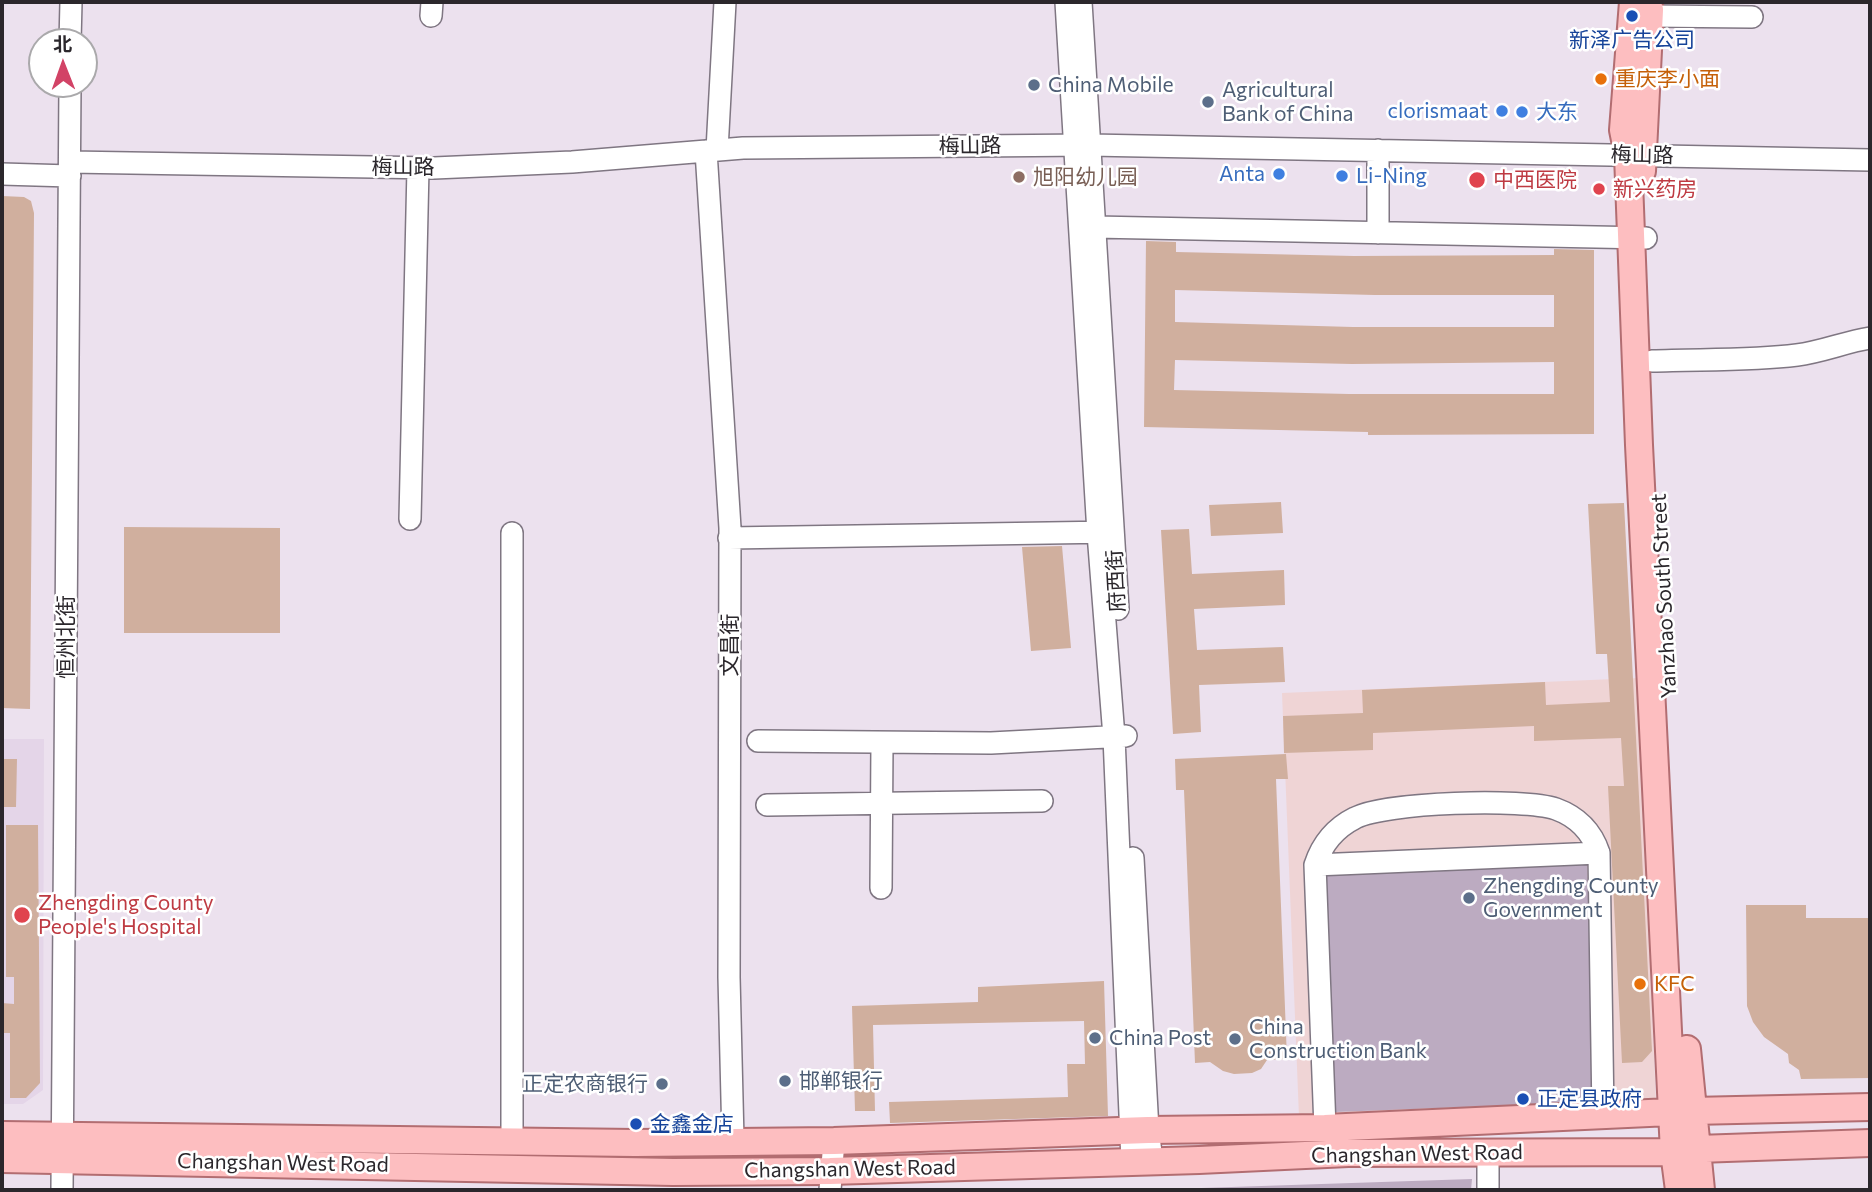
<!DOCTYPE html>
<html>
<head>
<meta charset="utf-8">
<style>
  body { margin:0 }
  #map { position:relative; width:1872px; height:1192px; overflow:hidden; background:#ece1ee; font-family:Commissioner,"Noto Sans SC",sans-serif }
  canvas { display:block }
  .frame { position:absolute; inset:0; border:4px solid #2b272c; pointer-events:none }
  .north { position:absolute; left:28px; top:28px; width:70px; height:70px; box-sizing:border-box; background:#fff; border:2px solid #aaa9ab; border-radius:50%; rotate:359deg; font-size:19px; font-weight:700; line-height:28px; text-align:center; color:#2b272c }
  .north::after { content:''; display:block; margin:auto; width:24px; height:32px; background:#d24366; clip-path:polygon(50% 0,100% 100%,50% 72%,0 100%) }
</style>
</head>
<body>
<div id="map">
<canvas width="1872" height="1192"></canvas>
<div class="frame"></div>
<div class="north">北</div>
</div>
<script>
const context = document.querySelector('canvas').getContext('2d');
context.lineJoin = 'round';
function fill(path, color) { context.fillStyle = color; context.fill(path, 'evenodd'); }
function trace(path, color, width, dash) { context.strokeStyle = color; context.lineWidth = width; context.lineCap = dash ? 'butt' : 'round'; context.setLineDash(dash || []); context.stroke(path); }
function label(font, color, halo, rows, align = 'center') {
  context.font = font + ' Commissioner,"Noto Sans SC",sans-serif'; context.lineWidth = 5; context.setLineDash([]); context.textBaseline = 'middle'; context.strokeStyle = halo; context.fillStyle = color; for (const [text, x, y, turn = 0] of rows) {
    context.save(); context.translate(x, y); context.rotate((+turn || 0) * Math.PI / 180); context.textAlign = isNaN(turn) ? turn : align; if (halo) context.strokeText(text, 0, 0); context.fillText(text, 0, 0); context.restore();
  }
}
const commercial = new Path2D(`
  M1638 678 1656 1102 1299 1117 1282 693Z`);
const built = new Path2D(`
  M2 739H44L43 1090 23 1104H2Z`);
const green = new Path2D(`
  M1587 864 1597 1102 1335 1112 1326 874Z
  M1472 1179 1471 1190H1141Z`);
const building = new Path2D(`
  M2 196 24 197 31 201 34 213 30 709 2 708Z
  M1146 241 1176 242V252L1354 256 1554 255V249L1594 250V434L1368 435V432L1144 427ZM1175 290 1375 295H1554V327H1353L1175 322ZM1175 360 1352 364 1554 362V394H1349L1174 390Z
  M1281 502 1283 533 1211 536 1209 505Z
  M1624 503 1652 1051 1642 1062 1622 1063 1608 786H1624L1621 738 1534 741V726L1373 733V750L1284 753 1283 716 1363 713 1362 690 1545 682 1546 705 1610 702 1607 654H1596L1588 504Z
  M124 527 280 528V633H124Z
  M1189 529 1192 574 1284 570 1285 605 1194 609 1197 650 1283 647 1285 682 1199 685 1201 732 1173 734 1161 530Z
  M1062 546 1071 648 1031 651 1022 547Z
  M1286 754 1288 779H1276L1287 1059 1267 1060 1261 1069 1252 1073 1234 1074 1223 1071 1210 1062 1195 1063 1184 790H1176L1175 759Z
  M2 759H17L16 807H2Z
  M6 825H38L40 1083 26 1098H10V1033H2V1003L14 1004V977H6Z
  M1746 905H1806V918H1870V1078L1801 1079 1799 1070 1789 1063 1788 1054 1764 1037 1753 1022 1747 1006Z
  M1104 981 1108 1116 890 1123 889 1102 1068 1097 1067 1064H1085L1084 1021 873 1025 875 1111H855L852 1006 978 1002V987Z`);
const minor = new Path2D(`
  M1066 2 1098 533 1114 737 1132 1161
  M1081 2 1118 609
  M431 16 432 2
  M1650 16 1752 17
  M70 42 71 2
  M717 150 725 2
  M1378 150V233
  M706 151 730 528 729 977 733 1140
  M70 162 434 168 572 162 743 148 1090 145 1870 160
  M2 174 70 176
  M1095 227 1646 238
  M1652 361C1699 359 1750 361 1797 355 1822 352 1845 342 1870 338
  M410 519 418 168
  M512 533V1142
  M729 538 1112 532
  M758 741 991 743 1126 736
  M767 805 1042 801
  M1133 858 1148 1130 1152 1160
  M1315 865C1322 844 1335 828 1355 818 1385 802 1524 798 1556 809 1578 817 1592 832 1599 853
  M881 888 882 743
  M1325 1128 1315 865 1599 853 1603 1115
  M62 1190 70 84
  M830 1190 834 1141
  M1488 1190V1152`);
const major = new Path2D(`
  M1633 2 1623 130 1628 155 1639 445 1674 1152 1679 1190
  M1642 171 1650 10
  M1687 1049 1701 1190
  M2 1135 635 1143 834 1141 1148 1130 1325 1128 1692 1111 1870 1107
  M2 1159 673 1172 830 1171 1199 1160 1348 1153 1674 1152 1698 1149 1870 1143`);
const markers = [
  [1632,16,7,"#1a4fb4"],
  [1601,79,7,"#e8710a"],
  [1034,85,7,"#5c6f8a"],
  [1208,102,7,"#5c6f8a"],
  [1502,111,7,"#3f7fe0"],
  [1522,112,7,"#3f7fe0"],
  [1279,174,7,"#3f7fe0"],
  [1342,176,7,"#3f7fe0"],
  [1019,177,7,"#8d6e63"],
  [1477,180,9,"#e0444e"],
  [1599,189,7,"#e0444e"],
  [1469,898,7,"#5c6f8a"],
  [22,915,9,"#e0444e"],
  [1640,984,7,"#e8710a"],
  [1095,1038,7,"#5c6f8a"],
  [1235,1039,7,"#5c6f8a"],
  [785,1081,7,"#5c6f8a"],
  [662,1084,7,"#5c6f8a"],
  [1523,1099,7,"#1a4fb4"],
  [636,1124,7,"#1a4fb4"]
];
const transitNames = [
  ["新泽广告公司",1632,40,"center"],
  ["正定县政府",1537,1099],
  ["金鑫金店",650,1124]
];
const foodNames = [
  ["重庆李小面",1615,79],
  ["KFC",1654,984]
];
const serviceNames = [
  ["China Mobile",1048,85],
  ["Agricultural",1222,90],
  ["Bank of China",1222,114],
  ["Zhengding County",1483,886],
  ["Government",1483,910],
  ["China",1249,1027],
  ["Construction Bank",1249,1051],
  ["China Post",1109,1038],
  ["邯郸银行",799,1081],
  ["正定农商银行",648,1084,"right"]
];
const shopNames = [
  ["clorismaat",1488,111],
  ["大东",1536,112,"left"],
  ["Anta",1265,174],
  ["Li-Ning",1356,176,"left"]
];
const streetNames = [
  ["梅山路",970,146,-1],
  ["梅山路",1642,155,1],
  ["梅山路",403,167],
  ["府西街",1116,581,-93],
  ["Yanzhao South Street",1664,596,-93],
  ["恒州北街",66,637,-90],
  ["文昌街",730,645,-90],
  ["Changshan West Road",1417,1154,-1],
  ["Changshan West Road",283,1163,1],
  ["Changshan West Road",850,1169,-1]
];
const educationNames = [
  ["旭阳幼儿园",1033,177]
];
const healthNames = [
  ["中西医院",1493,180],
  ["新兴药房",1613,189],
  ["Zhengding County",38,903],
  ["People's Hospital",38,927]
];
fill(commercial, '#efd4d5');
fill(built, '#e4d5e8');
fill(green, '#bcabc1');
fill(building, '#d0af9e');
trace(minor, '#7f7682', 24);
trace(major, '#b26d71', 30);
trace(minor, '#fff', 21);
trace(major, '#fdbec0', 26);
for (const [x, y, r, color] of markers) { const dot = new Path2D(); dot.arc(x, y, r, 0, 2 * Math.PI); context.fillStyle = color; context.fill(dot); trace(dot, '#fff', 2.5); }
label('21px', '#164399', '#fff', transitNames, 'left');
label('21px', '#c56008', '#fff', foodNames, 'left');
label('21px', '#4e5e75', '#fff', serviceNames, 'left');
label('21px', '#366cbe', '#fff', shopNames, 'right');
label('21px', '#2b272c', '#fff', streetNames);
label('21px', '#785e54', '#fff', educationNames, 'left');
label('21px', '#be3a42', '#fff', healthNames, 'left');
</script>
</body>
</html>
